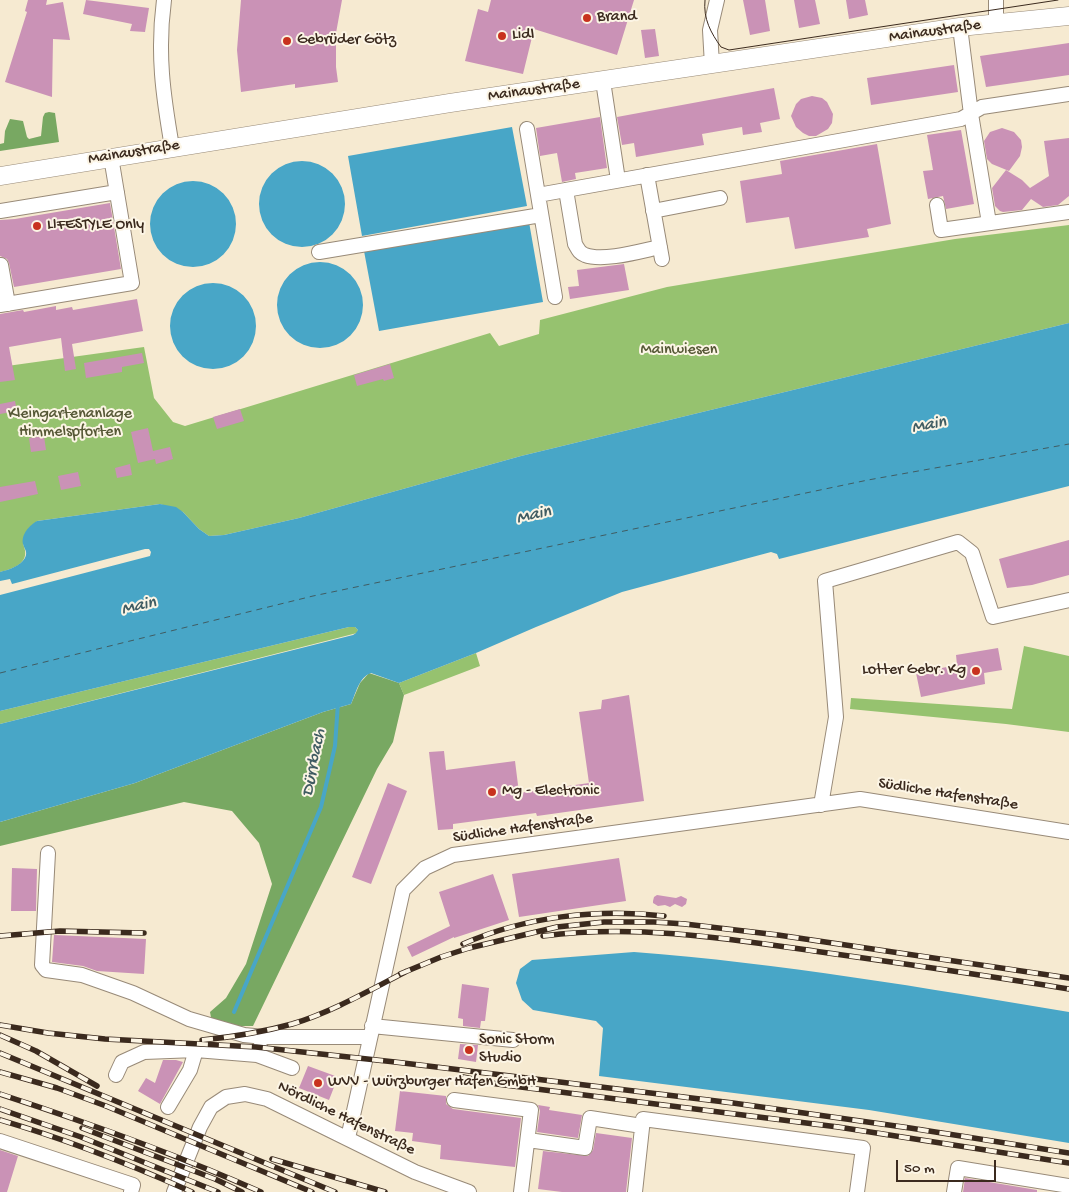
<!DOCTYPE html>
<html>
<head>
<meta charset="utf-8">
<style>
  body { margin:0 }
  #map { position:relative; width:1069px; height:1192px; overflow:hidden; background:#f6ead1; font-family:"Gochi Hand",sans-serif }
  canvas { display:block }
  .scale { position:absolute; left:896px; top:1160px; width:100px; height:22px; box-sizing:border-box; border:2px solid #3b2a1e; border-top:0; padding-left:6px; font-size:15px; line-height:18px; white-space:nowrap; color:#3b2a1e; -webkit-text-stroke:4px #fcf5e5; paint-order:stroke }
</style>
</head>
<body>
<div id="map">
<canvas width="1069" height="1192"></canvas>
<div class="scale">50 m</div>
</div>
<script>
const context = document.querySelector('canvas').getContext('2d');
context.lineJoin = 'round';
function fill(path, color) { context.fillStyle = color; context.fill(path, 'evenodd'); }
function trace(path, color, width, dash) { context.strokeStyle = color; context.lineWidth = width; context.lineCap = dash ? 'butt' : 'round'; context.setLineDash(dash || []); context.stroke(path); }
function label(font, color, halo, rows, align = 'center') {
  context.font = font + ' "Gochi Hand",sans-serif'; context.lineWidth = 4; context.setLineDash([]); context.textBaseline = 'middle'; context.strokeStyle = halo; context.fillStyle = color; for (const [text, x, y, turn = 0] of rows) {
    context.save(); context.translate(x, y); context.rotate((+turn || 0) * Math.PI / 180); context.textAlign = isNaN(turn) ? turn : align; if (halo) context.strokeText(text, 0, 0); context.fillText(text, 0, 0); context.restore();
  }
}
const green = new Path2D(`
  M1069 225V323L521 456 299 518 224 535 209 536 199 529 183 512 160 504 37 521 23 544C31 562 16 568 0 572V367L144 347 154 398 173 422 185 426 490 333 499 346 539 334 540 320 667 287 955 239Z
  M349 627H355L358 630 357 633 0 724V711Z
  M1024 646 1069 656V732L1006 724 850 709 851 698 1012 709Z
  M476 653 480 666 404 695 399 683Z`);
const forest = new Path2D(`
  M49 112 55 113 59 142 0 151V144L4 143 5 131 10 119 23 121 27 137 29 139 41 136 43 117 45 113Z
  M369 673 399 683 404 695 393 742 377 769 253 1026H228L212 1023 210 1012 226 998 246 964 272 884 259 843 232 811 184 802 0 846V822L135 783 323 712 351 704 360 683Z`);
const water = new Path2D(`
  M512 127 527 206 362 236 348 156Z
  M259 204a43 43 0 1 1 86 0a43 43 0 1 1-86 0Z
  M150 224a43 43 0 1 1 86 0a43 43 0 1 1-86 0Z
  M529 222 543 302 379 331 364 251Z
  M277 305a43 43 0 1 1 86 0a43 43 0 1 1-86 0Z
  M170 326a43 43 0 1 1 86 0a43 43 0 1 1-86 0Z
  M1069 323V486L779 559 777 554 771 552 622 592 536 627 476 653 399 683 371 673C359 677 356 693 351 704L323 712 135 783 0 822V724L353 635 356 633 358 630 355 627H349L0 711V595L150 556 151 552 149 549H145L12 584 10 579 0 581V572C8 570 24 565 26 555 27 551 24 548 23 544 21 534 30 525 37 521L160 504 176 507 183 512 199 529 209 536 224 535 299 518 521 456Z
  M634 952C780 963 925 988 1069 1012V1143L869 1110 599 1076 603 1028 596 1021 533 1010 522 1000 516 983 520 969 532 960Z`);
const stream = new Path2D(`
  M234 1012 321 807 335 746 338 703`);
const ferry = new Path2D(`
  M0 673 313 596 868 480 1069 444`);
const building = new Path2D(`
  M28 0H47L46 5 63 2 70 40 53 39 52 97 5 82 27 12 25 11Z
  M86 0 149 8 145 32 130 31 132 24 83 14Z
  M241 0H342L336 33V67L338 82 295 88V84L241 92 237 50Z
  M491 0H634L617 55 534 29 523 74 465 61 478 9 488 12Z
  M743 0H765L770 31 750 35Z
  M794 0H815L820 24 799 28Z
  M846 0H865L868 15 849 19Z
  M655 29 659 56 645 58 641 30Z
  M1069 43V75L986 87 980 56Z
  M954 65 958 92 871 105 867 78Z
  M774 88 780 119 760 123 762 132 743 135 742 127 702 134 704 145 636 157 634 143 622 145 617 117Z
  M812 96 822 98 827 102 833 114 832 123 828 129 816 136H809L803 133 796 127 791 116 796 104 801 99Z
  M600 117 607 168 575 173 576 179 562 182 557 153 540 156 536 128Z
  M1002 128 1014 132 1021 140 1022 147 1020 156 1009 171 992 164 987 159 984 141 990 132Z
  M961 130 974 204 946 209 943 196 928 199 923 171 933 170 927 135Z
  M1069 138V196L1058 205 1043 207 1031 199 1022 210 1003 212 1000 211 995 206 992 188 1006 170 1022 180 1030 188 1049 176 1044 141Z
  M877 144 891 224 867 229 869 237 795 249 789 217 746 223 740 181 782 174 780 161Z
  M110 203 121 269 14 287 9 263 7 259 0 256V220L15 219Z
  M624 264 629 290 570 299 568 287 579 286 577 270Z
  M137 299 143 331 72 344 76 369 65 371 61 338 9 347 15 380 0 382V314L23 310 24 312 56 306V310L72 307 73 310Z
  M142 353 144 363 122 367V372L86 378 84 363Z
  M390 364 394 378 384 381 383 379 357 386 354 375Z
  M15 401 17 411 0 414V404Z
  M240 409 244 421 217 429 213 417Z
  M148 428 153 451 170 447 173 459 156 464 155 459 138 463 131 432Z
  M44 436 46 450 31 452 29 438Z
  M130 464 132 475 117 478 115 468Z
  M78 472 81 486 61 490 58 476Z
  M35 481 38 494 0 502V487Z
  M1069 540V575L1032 585 1007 588 999 559Z
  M998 648 1002 670 984 673 985 684 921 697 916 673 957 665 956 655Z
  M629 695 644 801 537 816 536 813 453 824V829L438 830 429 752 444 751 446 770 515 761 519 793 589 783 579 712 601 709 602 700Z
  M388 783 407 791 371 884 352 877Z
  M619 858 626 901 519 917 512 874Z
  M12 868 37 869 36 911H11Z
  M493 874 509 920 454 938V937L412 957 407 947 450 926 439 892Z
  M657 895 676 898 681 896 687 899 686 904 682 907 675 904 670 907 665 905 658 906 653 903V901L654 897Z
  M54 935 146 939 144 974 97 971 83 966 52 962Z
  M462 984 489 988 485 1021H481L480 1028 463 1026V1019L458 1018Z
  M460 1044 478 1045 476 1062 458 1059Z
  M163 1060H176L183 1062 160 1104 138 1091 146 1078 155 1083Z
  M308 1066 338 1077 329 1100 299 1088Z
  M400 1091 446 1096V1104L453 1109 521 1118 515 1167 440 1159 441 1145 412 1141 413 1133 395 1131Z
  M538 1105 550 1107 549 1110 582 1115 578 1138 537 1132 540 1111Z
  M596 1133 632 1138 626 1192H562L538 1189 543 1151 588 1156 593 1150Z
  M0 1150 18 1156 7 1192H0Z
  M965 1178 1037 1190V1192H963Z`);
const minor = new Path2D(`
  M164 0C157 53 163 95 172 147
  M996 24V0
  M960 27 971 114 989 223
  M712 65 710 30 717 0
  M603 81 618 180
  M527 129 555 297
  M647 175 662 259
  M566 190 575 244C578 249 579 253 585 255 603 262 641 251 660 247
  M538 195 961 119 982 107 1069 94
  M937 205 941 230 1069 212
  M0 211 117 192
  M653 211 720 198
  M319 252 541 215
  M1 265 8 304
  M0 305 132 283 111 157
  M821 805 836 717 825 581 958 542 972 553 993 617 1069 600
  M48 853 42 965 46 970 82 975 133 993 189 1019 244 1035 264 1037H369
  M372 1026 513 1040
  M260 1047 257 1055 292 1068
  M116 1075 122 1062 144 1052 196 1050 257 1055
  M454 1100 531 1110 521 1192
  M168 1107 190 1070 196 1050
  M348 1138 403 890 425 868 453 855 860 799 1069 832
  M528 1140 585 1148 590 1118 642 1126
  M0 1141 133 1185 131 1192
  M174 1192 200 1127 211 1107 226 1097 245 1094 267 1099 415 1172 469 1192
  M635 1192 643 1119 863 1148 857 1192
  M954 1192 958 1168 1069 1186`);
const major = new Path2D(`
  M0 176 450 103 960 27 1069 16`);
const tram = new Path2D(`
  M705 0C703 19 711 33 721 47L729 50 1058 0`);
const rail = new Path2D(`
  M0 936 60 931 144 933
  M543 936C634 924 724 938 814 951 899 963 984 975 1069 989
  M463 944C524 917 597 908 664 916
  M400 974 441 957 469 948 557 927 604 922H654L685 924 778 935 1069 978
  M0 1025 48 1033 105 1039 256 1047 395 1062 733 1103 910 1128 1069 1153
  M0 1035 36 1051 97 1086
  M202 1040C233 1037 263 1032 292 1024 332 1012 370 990 407 971
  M0 1053 335 1192
  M0 1072 57 1088 106 1106 312 1192
  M463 1077 497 1084 838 1127 1069 1163
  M0 1094C89 1123 176 1154 261 1192
  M0 1109 81 1137 218 1192
  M0 1120C65 1139 129 1164 192 1192
  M82 1128 215 1179 242 1192
  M272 1159 385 1192`);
const markers = [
  [587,18,5,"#c8321e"],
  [502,36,5,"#c8321e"],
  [287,41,5,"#c8321e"],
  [37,226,5,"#c8321e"],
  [976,671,5,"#c8321e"],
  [492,792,5,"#c8321e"],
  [469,1050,5,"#c8321e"],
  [318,1083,5,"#c8321e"]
];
const poiNames = [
  ["Brand",597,18],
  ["Lidl",512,36],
  ["Gebrüder Götz",297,41],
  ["LIFESTYLE Only",47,226],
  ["Lotter Gebr. Kg",966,671,"right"],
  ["Mg - Electronic",502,792],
  ["Sonic Storm",479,1041],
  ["Studio",479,1059],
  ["WVV - Würzburger Hafen GmbH",328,1083]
];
const streetNames = [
  ["Mainaustraße",935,32,-8],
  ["Mainaustraße",534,91,-8],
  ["Mainaustraße",134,153,-9],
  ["Südliche Hafenstraße",948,795,9],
  ["Südliche Hafenstraße",523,829,-8],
  ["Nördliche Hafenstraße",346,1119,26]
];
const parkNames = [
  ["Mainwiesen",679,351],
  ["Kleingartenanlage",70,415],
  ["Himmelspforten",70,433]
];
const waterNames = [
  ["Main",929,426,-11],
  ["Main",534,516,-13],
  ["Main",139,607,-13],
  ["Dürrbach",315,763,-79]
];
fill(green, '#96c26f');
fill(forest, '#78a862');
fill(water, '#48a6c7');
trace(stream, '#48a6c7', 4);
trace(ferry, '#405c62', 1, [6, 5]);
fill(building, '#ca92b6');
trace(minor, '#988a78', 16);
trace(major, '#988a78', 19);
trace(minor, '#fff', 14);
trace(major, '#fff', 18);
trace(tram, '#3b2a1e', 1);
trace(rail, '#3b2a1e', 5.5);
trace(rail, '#fcf5e5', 4, [11]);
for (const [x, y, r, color] of markers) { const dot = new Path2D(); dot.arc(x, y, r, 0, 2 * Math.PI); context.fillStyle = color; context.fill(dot); trace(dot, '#fcf5e5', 2); }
label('16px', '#3b2a1e', '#fcf5e5', poiNames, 'left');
label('16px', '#3b2a1e', '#fcf5e5', streetNames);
label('16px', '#565836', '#fcf5e5', parkNames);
label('italic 18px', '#405c62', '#fcf5e5', waterNames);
</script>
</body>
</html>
